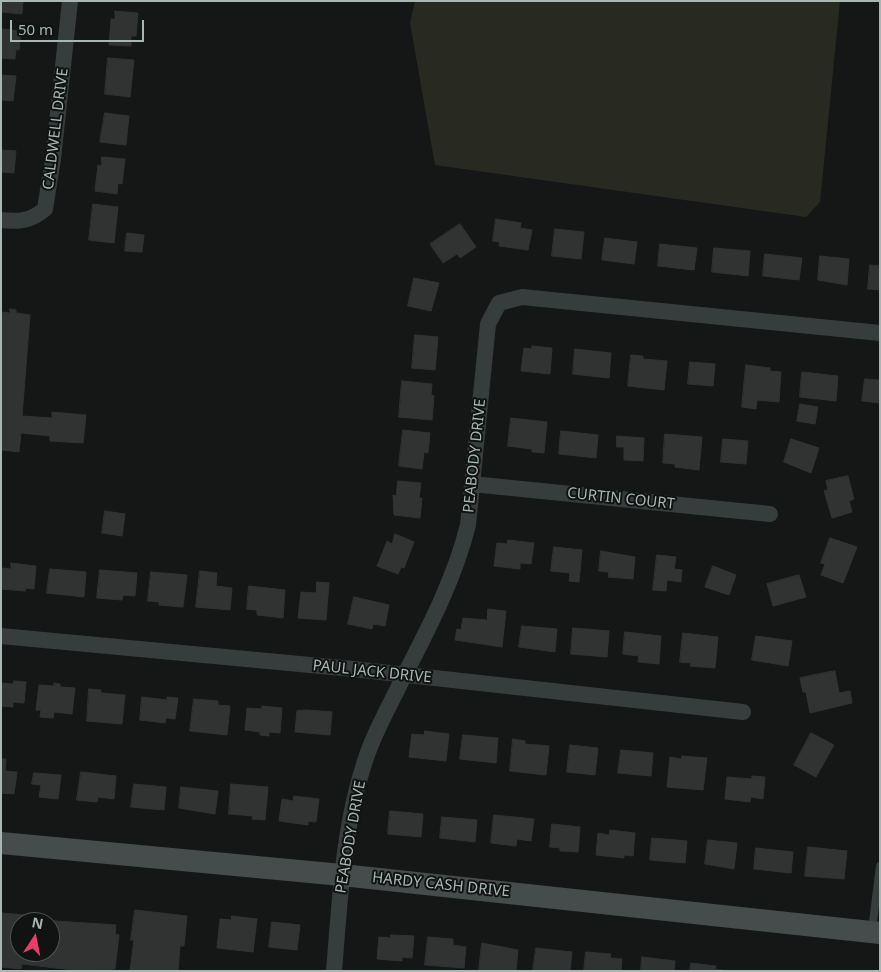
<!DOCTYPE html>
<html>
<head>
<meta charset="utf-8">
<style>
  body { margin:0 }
  #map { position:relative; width:881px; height:972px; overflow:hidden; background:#151717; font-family:"Noto Sans",sans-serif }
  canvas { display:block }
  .frame { position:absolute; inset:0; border:2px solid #a8b7b3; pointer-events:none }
  .north { position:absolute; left:10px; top:912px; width:50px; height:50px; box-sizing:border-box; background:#111212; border:1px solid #4d5452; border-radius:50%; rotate:11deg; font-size:14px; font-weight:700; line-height:20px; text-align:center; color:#a8b7b3 }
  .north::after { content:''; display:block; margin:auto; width:18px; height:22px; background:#ea3b6b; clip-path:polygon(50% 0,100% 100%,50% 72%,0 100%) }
  .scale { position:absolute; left:10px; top:20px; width:134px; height:22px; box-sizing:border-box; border:2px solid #a8b7b3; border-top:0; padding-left:6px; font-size:15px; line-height:18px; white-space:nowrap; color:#a8b7b3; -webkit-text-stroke:4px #111212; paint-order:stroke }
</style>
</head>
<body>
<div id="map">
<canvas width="881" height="972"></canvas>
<div class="frame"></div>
<div class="north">N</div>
<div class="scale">50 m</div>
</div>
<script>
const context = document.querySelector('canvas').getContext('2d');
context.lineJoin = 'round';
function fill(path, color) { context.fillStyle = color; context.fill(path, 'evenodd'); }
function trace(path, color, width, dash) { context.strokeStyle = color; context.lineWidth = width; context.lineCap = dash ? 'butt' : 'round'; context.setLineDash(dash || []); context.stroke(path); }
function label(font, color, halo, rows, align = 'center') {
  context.font = font + ' "Noto Sans",sans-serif'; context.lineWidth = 4; context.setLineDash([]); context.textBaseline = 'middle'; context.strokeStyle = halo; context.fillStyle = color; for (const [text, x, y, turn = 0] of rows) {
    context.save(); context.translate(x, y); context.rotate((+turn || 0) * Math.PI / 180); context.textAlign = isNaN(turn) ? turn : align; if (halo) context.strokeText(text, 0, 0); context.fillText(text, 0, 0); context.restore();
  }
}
const green = new Path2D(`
  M415 1H840L820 202 806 217 435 165 410 23Z`);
const building = new Path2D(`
  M1 1H23L22 14 1 12Z
  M115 11 138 13 136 36H131V46L109 45 111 19H115Z
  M1 29 21 31 19 50 16 49 15 59 1 58Z
  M108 58 134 60 130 97 105 94Z
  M1 75 16 76 13 101 1 100Z
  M105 113 129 116 126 145 100 142Z
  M1 150 16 151 14 173 1 172Z
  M102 157 125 159 122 184 118 183 117 194 95 191 98 165 101 166Z
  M93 204 118 207 114 243 89 240Z
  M496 219 521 223 520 228 532 230 528 250 499 246 500 242 493 241Z
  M460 224 476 247 460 258 457 254 443 263 430 244Z
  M555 229 584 232 581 259 552 256Z
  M127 233 144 235 142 252 125 251Z
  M605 238 637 242 634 264 602 260Z
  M660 244 697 248 694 270 658 266Z
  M714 248 750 251 748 276 712 272Z
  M765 254 802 258 799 280 763 276Z
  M820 256 849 259 847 285 818 280Z
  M870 265 880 266V290L868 289Z
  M414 278 439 283 431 311 408 306Z
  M10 309 16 310V313L30 315 22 416 52 418V412L86 415 83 443 50 441V436L21 433 19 452 1 450V319L2 312 10 313Z
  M415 335 438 337 435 370 412 368Z
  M532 346 552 348 550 374 521 371 524 348 532 349Z
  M575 349 611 353 609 378 573 374Z
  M631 355 643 356V359L667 361 664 390 628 386Z
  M690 362 715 364 713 386 688 384Z
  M746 365 770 368V371L781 372 779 402 757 400 756 409 742 407Z
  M802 372 838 376 836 401 800 397Z
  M865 379 880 380V403L862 401Z
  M402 381 432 384 431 395 434 396 432 420 399 417Z
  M800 404 818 407 815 424 797 421Z
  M511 418 547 422 544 453 532 452V449L508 446Z
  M403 430 430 433 428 453 424 452 422 469 399 466Z
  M561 431 598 435 596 458 559 454Z
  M665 434 702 437 699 470 675 467V464L663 463Z
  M617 436 644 438 643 461 624 460V447H617Z
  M723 439 748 441 746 464 721 462Z
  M791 439 819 448 811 473 784 462Z
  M848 476 854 499 849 501 852 512 832 518 824 491 828 490 826 481Z
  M398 481 421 483 419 498H422L420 518 394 515 393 495 396 496Z
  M105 511 125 514 122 536 102 533Z
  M395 534 414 542 404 568 401 567 398 574 377 566 387 541 392 544Z
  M830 538 857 547 843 583 821 575 825 564 821 563Z
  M508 540 534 543 531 564 520 563V569L494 566 497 543 507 544Z
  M554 547 582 550 579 582 569 581 570 573 551 571Z
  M601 551 635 557 633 579 608 577 609 572 599 571Z
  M657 555 676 557 674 569 682 570 681 582 667 580 666 591 653 590Z
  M11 563 36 566 34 589 26 588 25 591 1 589 2 568 11 569Z
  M713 566 736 575 729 595 705 587Z
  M50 569 86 572 84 597 47 593Z
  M100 570 137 573 135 596 123 595 122 600 97 598Z
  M200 571 217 573 216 586 232 588 230 610 196 607Z
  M151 572 187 575 183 607 159 605V602L148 601Z
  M799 575 806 597 773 606 767 584Z
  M317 582 329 583 326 620 298 618 301 592 316 593Z
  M249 586 285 590 283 618 257 615V610L247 609Z
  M354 597 389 605 385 626 373 624 372 629 348 624Z
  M488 609 506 611 502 647 455 640 457 629 461 630 463 618 487 620Z
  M522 626 557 629 555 652 519 647Z
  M573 628 609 631 607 657 571 654Z
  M625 632 661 636 659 664 638 662 639 656 623 654Z
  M683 633 718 637 715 668 690 666 691 663 680 662Z
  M756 636 792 641 788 666 752 660Z
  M835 671 839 693 850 691 852 703 810 713 806 692H803L800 678Z
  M14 681 26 682 24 703 13 702V707L1 706V683L13 684Z
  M54 683 60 684V687L75 688 72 714 54 712 53 718 40 717 41 710H36L39 685 54 686Z
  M89 689 101 690V693L125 695 122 724 87 721Z
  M142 697 167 700V697L178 698 175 719 166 718 165 723 140 720Z
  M194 699 218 701V705L230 706 227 735 190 731Z
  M262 706 282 708 280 733 269 732V736L260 735V732L245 730 247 708 262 709Z
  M307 710 332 712 330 735 295 732 297 711Z
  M425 731 449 734 446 761 409 757 412 734 424 735Z
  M811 733 834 745 816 777 794 765Z
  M463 735 498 738 496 763 460 759Z
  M513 739 525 741V744L549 746 546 775 510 771Z
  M570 745 598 748 595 775 567 772Z
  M621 750 653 753 651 776 618 773Z
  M682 756 707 758 703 790 667 787 670 757 681 759Z
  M1 759H6L5 771 17 772 14 794 1 793Z
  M81 772 116 776 114 799 98 797 97 802 77 800Z
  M34 773 61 775 58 799 39 797 41 785 32 784Z
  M752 776 765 777 763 799 751 797 750 802 725 799 727 777 752 779Z
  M134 784 166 787 164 810 131 807Z
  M231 784 268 787 265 820 252 819 253 816 229 814Z
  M181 787 218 791 215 814 179 808Z
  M294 796 319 799 316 822 308 821V825L279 821 282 799 293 801Z
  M390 811 423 814 421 837 388 834Z
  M494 815 534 819 531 841 517 839 516 846 491 843Z
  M442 817 477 820 475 842 440 838Z
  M552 824 580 827 578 852 560 851V848L550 847Z
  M610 830 635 833 633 856 624 855V858L596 855 598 833 609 835Z
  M652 838 687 841 685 863 650 860Z
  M708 840 737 843 734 869 705 864Z
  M808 847 847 851 844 879 805 876Z
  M756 848 793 852 791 873 754 869Z
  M135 910 187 916 184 946H180L178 971H130L134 940H131Z
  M1 913 26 915 25 919 116 925 115 934 119 935 115 969 81 971 22 964 21 969 1 967ZM20 922H50V952H20Z
  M232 916 257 919 253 952 217 948 220 919 231 920Z
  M272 922 300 925 297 950 269 947Z
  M391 935 414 936 412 958 402 957V961L377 959 379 937 391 938Z
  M428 937 453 939V945L466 947 464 968 425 965Z
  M482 943 518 950 516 971H479Z
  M536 948 572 952 570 971H533Z
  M586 952 611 954 610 958 622 959 621 971H584Z
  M642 957 675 961 674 971H641Z
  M691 963 716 966 715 969 727 971H690Z`);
const lane = new Path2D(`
  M872 930 880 866`);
const street = new Path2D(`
  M1 220C19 222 31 221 45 209L53 159 70 1
  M472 484 770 514
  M1 636 353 669 743 712
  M334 971C340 900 343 825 366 758 375 731 389 707 401 682 427 631 454 581 468 525L488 324 499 303 522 297 880 333`);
const secondary = new Path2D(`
  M1 843 342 875 880 933`);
const streetNames = [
  ["CALDWELL DRIVE",56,129,-83],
  ["PEABODY DRIVE",475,456,-84],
  ["CURTIN COURT",621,499,6],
  ["PAUL JACK DRIVE",372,672,6],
  ["PEABODY DRIVE",351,837,-80],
  ["HARDY CASH DRIVE",441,885,6]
];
fill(green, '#282a22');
fill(building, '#313333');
trace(building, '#303333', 1);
trace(lane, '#373c3c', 8);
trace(street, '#373c3c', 16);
trace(secondary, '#454c4b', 22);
label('15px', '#a8b7b3', '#111212', streetNames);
</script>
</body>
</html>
